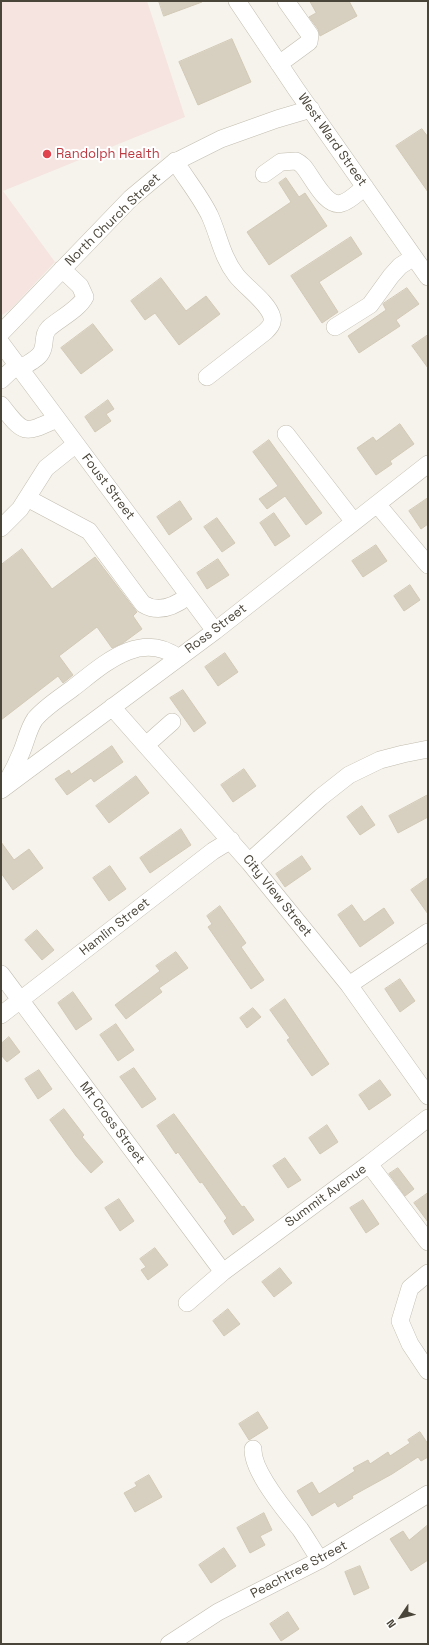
<!DOCTYPE html>
<html>
<head>
<meta charset="utf-8">
<style>
  body { margin:0 }
  #map { position:relative; width:429px; height:1645px; overflow:hidden; background:#f6f3ec; font-family:"Space Grotesk",sans-serif }
  canvas { display:block }
  .frame { position:absolute; inset:0; border:2px solid #4a4539; pointer-events:none }
  .north { position:absolute; left:381px; top:1597px; width:40px; height:40px; -webkit-text-stroke:3px #fff; paint-order:stroke; rotate:235deg; font-size:11px; font-weight:700; line-height:16px; text-align:center; color:#4a4539 }
  .north::after { content:''; display:block; margin:auto; width:14px; height:18px; background:#4a4539; clip-path:polygon(50% 0,100% 100%,50% 72%,0 100%) }
</style>
</head>
<body>
<div id="map">
<canvas width="429" height="1645"></canvas>
<div class="frame"></div>
<div class="north">N</div>
</div>
<script>
const context = document.querySelector('canvas').getContext('2d');
context.lineJoin = 'round';
function fill(path, color) { context.fillStyle = color; context.fill(path, 'evenodd'); }
function trace(path, color, width, dash) { context.strokeStyle = color; context.lineWidth = width; context.lineCap = dash ? 'butt' : 'round'; context.setLineDash(dash || []); context.stroke(path); }
function label(font, color, halo, rows, align = 'center') {
  context.font = font + ' "Space Grotesk",sans-serif'; context.lineWidth = 4; context.setLineDash([]); context.textBaseline = 'middle'; context.strokeStyle = halo; context.fillStyle = color; for (const [text, x, y, turn = 0] of rows) {
    context.save(); context.translate(x, y); context.rotate((+turn || 0) * Math.PI / 180); context.textAlign = isNaN(turn) ? turn : align; if (halo) context.strokeText(text, 0, 0); context.fillText(text, 0, 0); context.restore();
  }
}
const medical = new Path2D(`
  M1 1H147L185 117 3 191 55 262 10 310 2 315H1Z`);
const building = new Path2D(`
  M159 1H202V2L164 16Z
  M310 1H349L357 16 320 36 318 29 309 17 316 13Z
  M232 39 251 82 198 105 179 62Z
  M422 129 428 137V192L396 146Z
  M286 178 299 197 305 193 327 226 269 265 247 232 291 202 279 183Z
  M351 237 362 254 319 282 338 312 322 323 291 276Z
  M161 278 186 311 206 296 220 314 179 345 155 313 145 320 131 301Z
  M407 288 419 304 396 320 400 326 359 353 348 336 386 310 383 304Z
  M93 324 113 350 81 374 61 348Z
  M428 335V368L412 346Z
  M108 400 114 409 106 414 111 421 95 432 85 417Z
  M400 424 414 444 390 461 392 464 376 475 357 448 373 437 376 441Z
  M269 440 322 513 306 525 285 496 267 509 259 499 278 486 253 452Z
  M428 498V524L421 529 409 511Z
  M180 501 192 519 169 535 157 517Z
  M274 513 290 536 275 546 260 523Z
  M217 518 235 543 222 552 204 527Z
  M376 545 387 561 363 577 352 561Z
  M22 549 52 589 95 557 137 612 133 616 142 629 123 643 112 648 97 627 59 656 73 675 63 683 58 676 1 720V565Z
  M218 559 229 575 207 589 197 573Z
  M410 585 420 600 404 611 394 596Z
  M225 653 238 672 218 686 205 667Z
  M183 690 206 723 194 732 170 698Z
  M112 746 123 762 94 782 91 778 67 795 55 779 69 770 71 774Z
  M244 769 256 786 233 802 221 785Z
  M136 776 149 793 109 823 96 806Z
  M428 795V817L398 833 389 816Z
  M362 806 375 825 360 835 347 817Z
  M181 829 191 845 150 873 140 858Z
  M1 842 14 860 29 849 43 868 13 890 1 873Z
  M302 856 311 869 285 887 276 874Z
  M110 866 126 889 109 901 93 878Z
  M428 878V914L411 890Z
  M352 905 364 922 384 908 394 923 360 947 338 915Z
  M220 906 246 943 241 947 264 980 251 989 208 927 212 924 207 916Z
  M37 930 54 950 42 960 25 940Z
  M176 952 188 968 159 988 162 992 126 1019 115 1005 160 971 156 966Z
  M400 979 415 1001 400 1012 385 989Z
  M73 992 92 1019 76 1030 58 1003Z
  M285 999 329 1064 312 1076 287 1040 290 1038 270 1010Z
  M253 1008 261 1017 247 1028 240 1018Z
  M116 1024 134 1050 118 1061 100 1035Z
  M9 1037 20 1052 7 1062 1 1055V1044Z
  M134 1068 156 1099 142 1108 120 1077Z
  M39 1070 52 1089 38 1099 25 1079Z
  M380 1080 391 1095 369 1110 359 1095Z
  M64 1109 84 1135 82 1137 103 1162 91 1173 76 1156 50 1120Z
  M174 1114 242 1207 244 1206 254 1220 233 1235 224 1221 227 1218 202 1182 200 1183 178 1152 176 1154 157 1126Z
  M327 1125 338 1142 320 1154 309 1138Z
  M285 1158 301 1180 288 1188 273 1166Z
  M398 1168 414 1189 405 1196 389 1174Z
  M428 1193V1222L414 1203Z
  M119 1199 134 1221 120 1231 105 1208Z
  M363 1200 379 1224 366 1233 350 1208Z
  M155 1248 168 1265 148 1280 141 1270 146 1267 140 1259Z
  M280 1268 292 1283 274 1297 262 1282Z
  M228 1309 240 1324 224 1336 213 1321Z
  M258 1412 268 1428 249 1440 239 1424Z
  M420 1432 428 1444V1457L421 1461 418 1457 392 1474 352 1496 353 1498 338 1507 335 1502 312 1516 297 1491 312 1482 319 1494 355 1471 353 1468 368 1460 370 1464 388 1452 390 1456 410 1443 408 1440Z
  M149 1475 162 1497 135 1512 124 1493 137 1486 135 1483Z
  M264 1513 272 1530 260 1536 265 1545 250 1553 237 1528Z
  M428 1525V1560L411 1571 390 1539 403 1531 409 1540Z
  M224 1548 236 1566 211 1583 199 1565Z
  M360 1566 369 1588 354 1595 345 1572Z
  M288 1612 299 1629 281 1641 270 1624Z`);
const minor = new Path2D(`
  M237 1 296 89 428 277
  M279 64 309 42 310 35 286 1
  M175 161C186 179 201 197 210 216 219 236 222 257 236 275 245 287 268 302 272 317 274 323 269 328 265 332L207 377
  M264 174 281 162 296 161C298 162 301 164 303 166 312 176 326 209 342 203 350 201 358 192 365 187
  M335 327 370 305 391 276 400 266 414 257
  M1 333 131 198 173 163 221 139 277 119 311 109
  M1 343 215 631
  M20 369C26 364 39 359 42 351 46 343 42 335 49 328 59 319 79 309 85 297L80 286 62 269
  M1 380 17 365
  M1 405C24 435 24 434 57 419
  M286 434 354 522
  M27 498 89 531 143 604C159 614 175 606 188 596
  M377 504 428 565
  M1 528 20 509 46 468 76 444
  M112 707 249 862 349 985 428 1096
  M146 745 172 722
  M6 783C12 773 17 763 21 753 26 742 28 729 35 719 45 707 61 697 73 688 103 665 140 629 179 658
  M1 790 215 631 428 464
  M249 862 321 797 349 775 380 760 403 754 428 749
  M1 974 223 1272
  M349 985 428 932
  M1 1015 213 851 231 840
  M369 1164 428 1242
  M428 1273 410 1288 400 1321 410 1344 428 1371
  M187 1303 223 1272 369 1164 428 1118
  M253 1449C252 1471 286 1512 300 1529 307 1539 313 1550 320 1560
  M169 1644 218 1612 320 1560 428 1494`);
const markers = [
  [47,154,5,"#e0444e"]
];
const streetNames = [
  ["West Ward Street",332,140,55],
  ["North Church Street",113,220,-44],
  ["Foust Street",108,487,53],
  ["Ross Street",216,629,-37],
  ["City View Street",277,896,51],
  ["Hamlin Street",115,927,-38],
  ["Mt Cross Street",112,1123,53],
  ["Summit Avenue",326,1196,-36],
  ["Peachtree Street",299,1570,-28]
];
const healthNames = [
  ["Randolph Health",56,154]
];
fill(medical, '#f5e4e0');
fill(building, '#d7d0c1');
trace(building, '#d2c8b5', 1);
trace(minor, '#c1bcae', 18);
trace(minor, '#fff', 17);
for (const [x, y, r, color] of markers) { const dot = new Path2D(); dot.arc(x, y, r, 0, 2 * Math.PI); context.fillStyle = color; context.fill(dot); trace(dot, '#fff', 1.5); }
label('13px', '#4a4539', '#fff', streetNames);
label('13px', '#be3a42', '#fff', healthNames, 'left');
</script>
</body>
</html>
